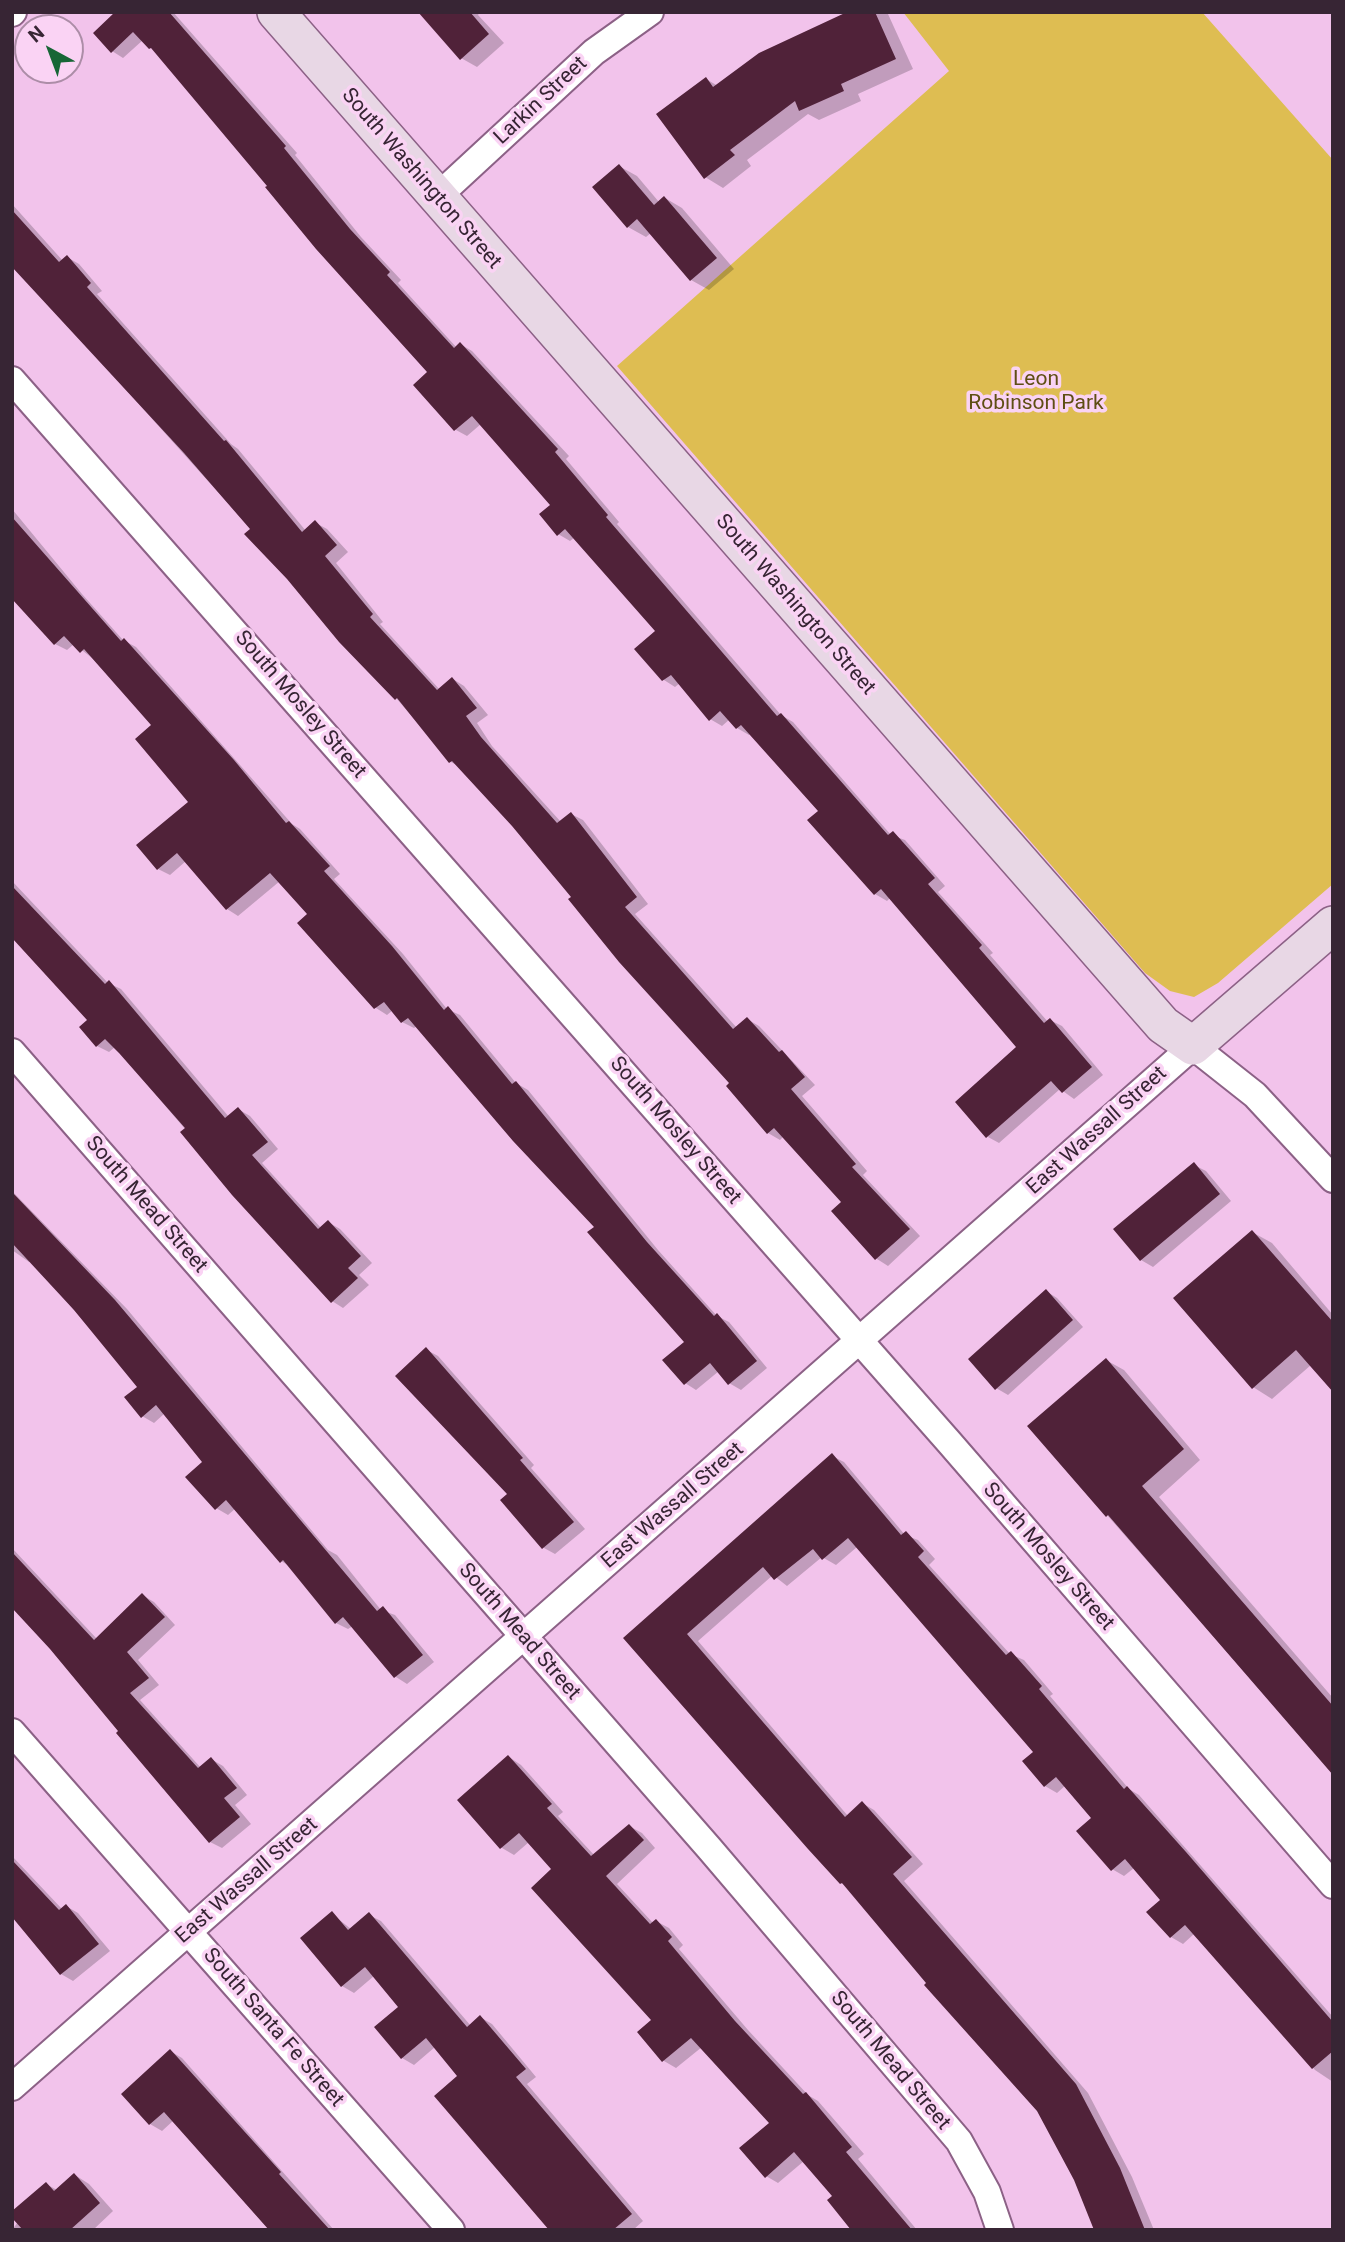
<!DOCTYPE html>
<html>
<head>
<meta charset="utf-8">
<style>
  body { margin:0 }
  #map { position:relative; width:1345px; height:2242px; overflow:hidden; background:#f2c3eb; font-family:Roboto,sans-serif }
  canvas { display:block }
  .frame { position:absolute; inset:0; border:14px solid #372534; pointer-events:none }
  .north { position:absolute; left:14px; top:14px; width:70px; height:70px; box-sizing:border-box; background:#fad3f4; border:2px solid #ac8da7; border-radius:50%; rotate:319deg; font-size:19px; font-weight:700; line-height:28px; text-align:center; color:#372534 }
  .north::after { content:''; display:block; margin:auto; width:24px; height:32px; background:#176636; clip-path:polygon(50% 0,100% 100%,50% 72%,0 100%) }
</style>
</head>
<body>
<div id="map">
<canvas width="1345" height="2242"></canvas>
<div class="frame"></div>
<div class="north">N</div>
</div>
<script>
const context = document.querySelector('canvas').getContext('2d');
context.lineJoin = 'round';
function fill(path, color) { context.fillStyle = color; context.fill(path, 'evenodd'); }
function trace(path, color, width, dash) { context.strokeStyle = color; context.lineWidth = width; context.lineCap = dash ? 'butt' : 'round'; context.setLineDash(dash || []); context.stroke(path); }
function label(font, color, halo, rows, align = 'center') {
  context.font = font + ' Roboto,sans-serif'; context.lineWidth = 7; context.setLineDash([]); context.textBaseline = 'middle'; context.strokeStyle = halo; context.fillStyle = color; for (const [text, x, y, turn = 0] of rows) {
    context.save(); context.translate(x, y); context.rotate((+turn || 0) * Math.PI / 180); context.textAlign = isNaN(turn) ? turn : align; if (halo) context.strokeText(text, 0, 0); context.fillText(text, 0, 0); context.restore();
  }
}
const green = new Path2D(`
  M903 12H1202L1333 160V884L1218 983 1194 997 1170 991 1145 973 617 366 949 71Z`);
const shadow = new Path2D(`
  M119 12H173L297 153 295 155 361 237 401 280 398 283 457 348 460 344 472 351 569 456 566 459 619 522 617 524 781 715 793 722 891 835 905 840 945 886 938 892 993 953 990 955 1048 1022 1050 1020 1062 1026 1103 1075 1074 1099 1060 1089 999 1143 988 1137 1019 1047 891 897 887 901 875 894 820 811 751 733 749 735 737 728 730 719 722 726 710 719 680 683 675 687 664 680 637 649 657 631 575 537 570 541 558 534 553 505 481 424 467 436 456 430 430 372 156 52 143 40 123 58 112 51Z
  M420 12H480L478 15 504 43 477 67 461 58Z
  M851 12 888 14 913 69 858 94 861 101 819 120 808 114 747 160 751 166 723 188 705 177 706 79 718 86Z
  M619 166 637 176 659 202 665 198 682 208 734 269 709 290 691 280 651 233 646 237 628 227Z
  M12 204 63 261 67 257 79 264 102 291 97 294 231 444 238 449 306 531 316 523 327 529 348 552 336 563 383 622 380 624 440 690 453 679 464 686 488 715 477 723 492 746 561 822 571 814 583 820 648 904 635 914 737 1028 747 1019 759 1026 815 1085 802 1096 867 1171 863 1175 920 1236 888 1266 877 1259 833 1211 843 1202 784 1136 780 1140 768 1133 731 1083 513 825 460 767 451 762 252 530 12 263Z
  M12 509 82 594 123 640 136 647 292 824 300 829 340 874 334 879 403 954 447 1009 460 1015 516 1083 528 1090 658 1250 717 1316 729 1322 767 1368 741 1390 729 1383 719 1371 696 1390 685 1383 686 1342 596 1227 417 1026 414 1028 402 1022 393 1010 387 1015 376 1008 300 923 309 914 280 881 238 916 227 909 186 861 170 875 158 869 191 802 154 725 92 658 74 644 67 650 55 644 12 595Z
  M12 881 108 983 121 989 229 1117 238 1109 250 1116 278 1149 262 1163 321 1228 328 1222 340 1229 372 1263 359 1275 369 1285 343 1308 332 1301 115 1047 109 1052 97 1046 89 1021 12 936Z
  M1194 1165 1206 1171 1231 1201 1153 1267 1141 1260Z
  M12 1191 127 1309 328 1550 337 1555 381 1610 395 1615 434 1662 407 1684 396 1677 353 1626 348 1629 336 1623 291 1567 281 1561 236 1508 228 1515 216 1508 204 1462 165 1413 154 1423 142 1416 140 1387 31 1260 29 1262 12 1250Z
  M1252 1232 1272 1243 1333 1315V1390L1311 1365 1272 1399 1253 1387Z
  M1046 1291 1057 1298 1083 1327 1008 1395 996 1388Z
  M427 1350 438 1356 534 1465 531 1468 585 1529 555 1554 544 1548 509 1494Z
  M1106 1360 1124 1370 1200 1460 1159 1497 1333 1698V1773L1029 1426Z
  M832 1456 844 1462 905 1535 918 1540 935 1559 929 1565 1010 1654 1024 1660 1053 1694 1050 1696 1129 1789 1139 1795 1333 2017V2082L1315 2070 1195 1933 1183 1944 1171 1937 1163 1900 1134 1868 1124 1876 1112 1869 1094 1818 1066 1785 1057 1793 1045 1786 1035 1752 857 1547 836 1565 822 1557 787 1586 773 1575 698 1641 848 1816 862 1803 874 1810 923 1864 904 1881 1088 2093 1132 2177 1154 2230H1096L1075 2179 1039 2110 849 1887 841 1883 625 1639Z
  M12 1548 97 1639 142 1595 154 1602 175 1625 138 1660 159 1685 140 1700 201 1768 211 1759 223 1766 247 1795 235 1805 251 1824 222 1848 210 1842 52 1648 12 1607Z
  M509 1757 521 1765 563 1812 558 1816 595 1856 629 1826 642 1833 655 1848 617 1884 653 1923 656 1921 669 1928 683 1945 679 1949 748 2030 808 2095 818 2101 864 2154 858 2159 917 2230H854L834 2196 804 2161 778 2183 766 2176 772 2123 702 2047 676 2068 664 2061 653 2021 554 1870 529 1842 514 1855 502 1848 459 1800Z
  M12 1856 62 1909 66 1906 78 1913 110 1951 73 1981 61 1974 12 1916Z
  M332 1914 351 1929 369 1915 381 1921 471 2026 480 2017 492 2024 536 2077 527 2084 643 2221 633 2230H551L460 2076 435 2047 414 2065 402 2058 400 2007 374 1976 354 1993 342 1986Z
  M170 2051 182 2058 334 2230H269L174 2120 162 2131 150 2124 124 2094Z
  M75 2175 89 2184 113 2211 93 2230H12L46 2184 57 2190Z`);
const building = new Path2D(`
  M115 12H169L286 146 284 148 350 229 390 272 387 275 454 348 460 342 558 449 555 452 608 515 606 517 777 716 781 713 888 835 893 831 935 878 928 884 982 945 979 948 1044 1023 1050 1018 1092 1067 1062 1093 1051 1081 986 1138 955 1102 1016 1047 881 889 874 895 807 820 818 811 741 725 736 729 720 711 709 721 671 675 662 681 634 649 655 631 565 529 557 536 539 514 550 505 472 416 454 431 413 385 427 372 316 249 265 187 267 186 151 48 149 49 133 32 111 53 93 33Z
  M418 12H470L489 34 460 60Z
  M847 12H875L896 59 841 84 844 91 799 111 795 101 730 150 735 155 704 179 656 114 706 77 713 87 759 53Z
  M619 164 654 205 664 196 717 258 690 281 637 219 627 228 592 187Z
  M12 210 59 262 67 255 91 283 87 287 224 441 226 440 302 532 315 520 337 545 325 556 373 614 370 617 437 690 452 677 477 708 466 716 481 737 557 823 571 812 637 897 625 907 733 1029 747 1017 779 1052 782 1050 805 1077 791 1089 856 1164 852 1167 910 1229 875 1260 831 1211 841 1202 774 1128 767 1134 726 1086 729 1083 619 962 568 899 571 897 512 826 452 761 449 763 397 698 395 700 339 642 287 579 244 534 250 529 184 453 12 267Z
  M12 517 121 641 124 638 234 760 286 823 289 821 330 866 324 871 392 946 444 1010 448 1006 512 1084 516 1081 647 1242 714 1316 717 1313 757 1361 728 1385 710 1363 684 1385 662 1360 684 1342 587 1232 594 1227 513 1141 408 1018 401 1023 384 1002 374 1009 297 923 307 914 270 873 226 910 177 853 157 870 136 845 188 802 135 739 151 725 84 649 80 653 64 636 54 645 12 599Z
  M12 886 105 984 109 980 225 1118 238 1107 268 1142 252 1155 318 1229 328 1220 361 1256 348 1268 358 1278 331 1303 232 1195 180 1132 185 1128 119 1053 105 1039 96 1047 79 1027 87 1020 12 938Z
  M1194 1162 1220 1194 1140 1261 1113 1229Z
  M12 1192 115 1300 377 1611 383 1606 423 1655 394 1678 343 1617 335 1624 283 1560 280 1563 226 1500 215 1510 185 1477 202 1462 156 1405 141 1418 124 1397 137 1387 74 1310 12 1243Z
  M1252 1230 1333 1322V1392L1296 1350 1252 1389 1173 1298Z
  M1046 1289 1073 1320 995 1390 968 1359Z
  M426 1347 523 1458 520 1460 574 1522 542 1549 500 1500 507 1494 395 1376Z
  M1106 1358 1184 1449 1142 1486 1333 1706V1775L1108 1515 1106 1517 1027 1426Z
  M832 1453 901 1535 906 1531 924 1551 918 1557 1006 1655 1011 1651 1042 1686 1039 1689 1124 1789 1127 1786 1186 1852 1333 2022V2051L1312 2069 1185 1925 1170 1938 1146 1912 1160 1900 1125 1859 1111 1871 1076 1831 1091 1818 1056 1777 1044 1787 1022 1761 1033 1752 848 1538 822 1560 813 1549 774 1580 763 1567 687 1634 845 1817 862 1801 912 1857 893 1874 1076 2084 1120 2168 1145 2230H1094L1074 2180 1037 2111 924 1985 926 1983 842 1883 840 1884 808 1849 623 1638Z
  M12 1552 94 1640 142 1593 165 1617 127 1652 149 1678 130 1693 198 1768 211 1757 237 1788 224 1798 240 1817 209 1843 116 1733 118 1731 50 1649 12 1608Z
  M508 1755 552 1804 547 1808 591 1856 629 1824 644 1840 606 1876 650 1924 656 1919 672 1937 668 1941 735 2021 803 2094 806 2092 852 2147 846 2152 912 2230H851L827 2200 832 2196 794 2152 765 2178 739 2148 769 2123 691 2038 662 2062 637 2032 651 2020 531 1888 551 1869 519 1833 500 1849 457 1800Z
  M12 1860 59 1910 66 1904 99 1944 60 1975 12 1917Z
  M332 1911 348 1930 369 1912 467 2027 480 2015 526 2069 516 2077 632 2214 613 2230H549L434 2096 457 2076 426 2038 401 2059 374 2027 398 2007 365 1967 341 1987 300 1938Z
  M170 2049 281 2172 279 2174 330 2230H269L164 2112 149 2125 121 2094Z
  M74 2173 100 2203 70 2230H23L12 2218V2211L46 2182 54 2191Z`);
const street = new Path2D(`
  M12 13 13 12
  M437 197 594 52 650 12
  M12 380 949 1442 1333 1885
  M12 1052 709 1848 959 2141 987 2192 1000 2230
  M12 1732 451 2230
  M12 2087 1193 1046 1255 1095 1333 1179`);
const secondary = new Path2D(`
  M276 12 1163 1025 1193 1046 1333 925`);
const streetNames = [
  ["Larkin Street",541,101,-43],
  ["South Washington Street",421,179,49],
  ["South Washington Street",795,605,49],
  ["South Mosley Street",300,705,49],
  ["South Mosley Street",675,1131,49],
  ["East Wassall Street",1097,1131,-42],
  ["South Mead Street",146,1205,49],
  ["East Wassall Street",673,1506,-41],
  ["South Mosley Street",1048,1557,49],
  ["South Mead Street",519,1632,49],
  ["East Wassall Street",247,1881,-41],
  ["South Santa Fe Street",273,2028,49],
  ["South Mead Street",890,2061,50]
];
const parkNames = [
  ["Leon",1036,380],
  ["Robinson Park",1036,404]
];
fill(green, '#debd52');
fill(shadow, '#0003');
fill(building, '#502239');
trace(street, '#8c6186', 30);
trace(secondary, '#8c6186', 40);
trace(street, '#fff', 26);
trace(secondary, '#e8d7e5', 37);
label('21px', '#372534', '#fad3f4', streetNames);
label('21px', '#5f4e14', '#fad3f4', parkNames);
</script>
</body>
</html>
